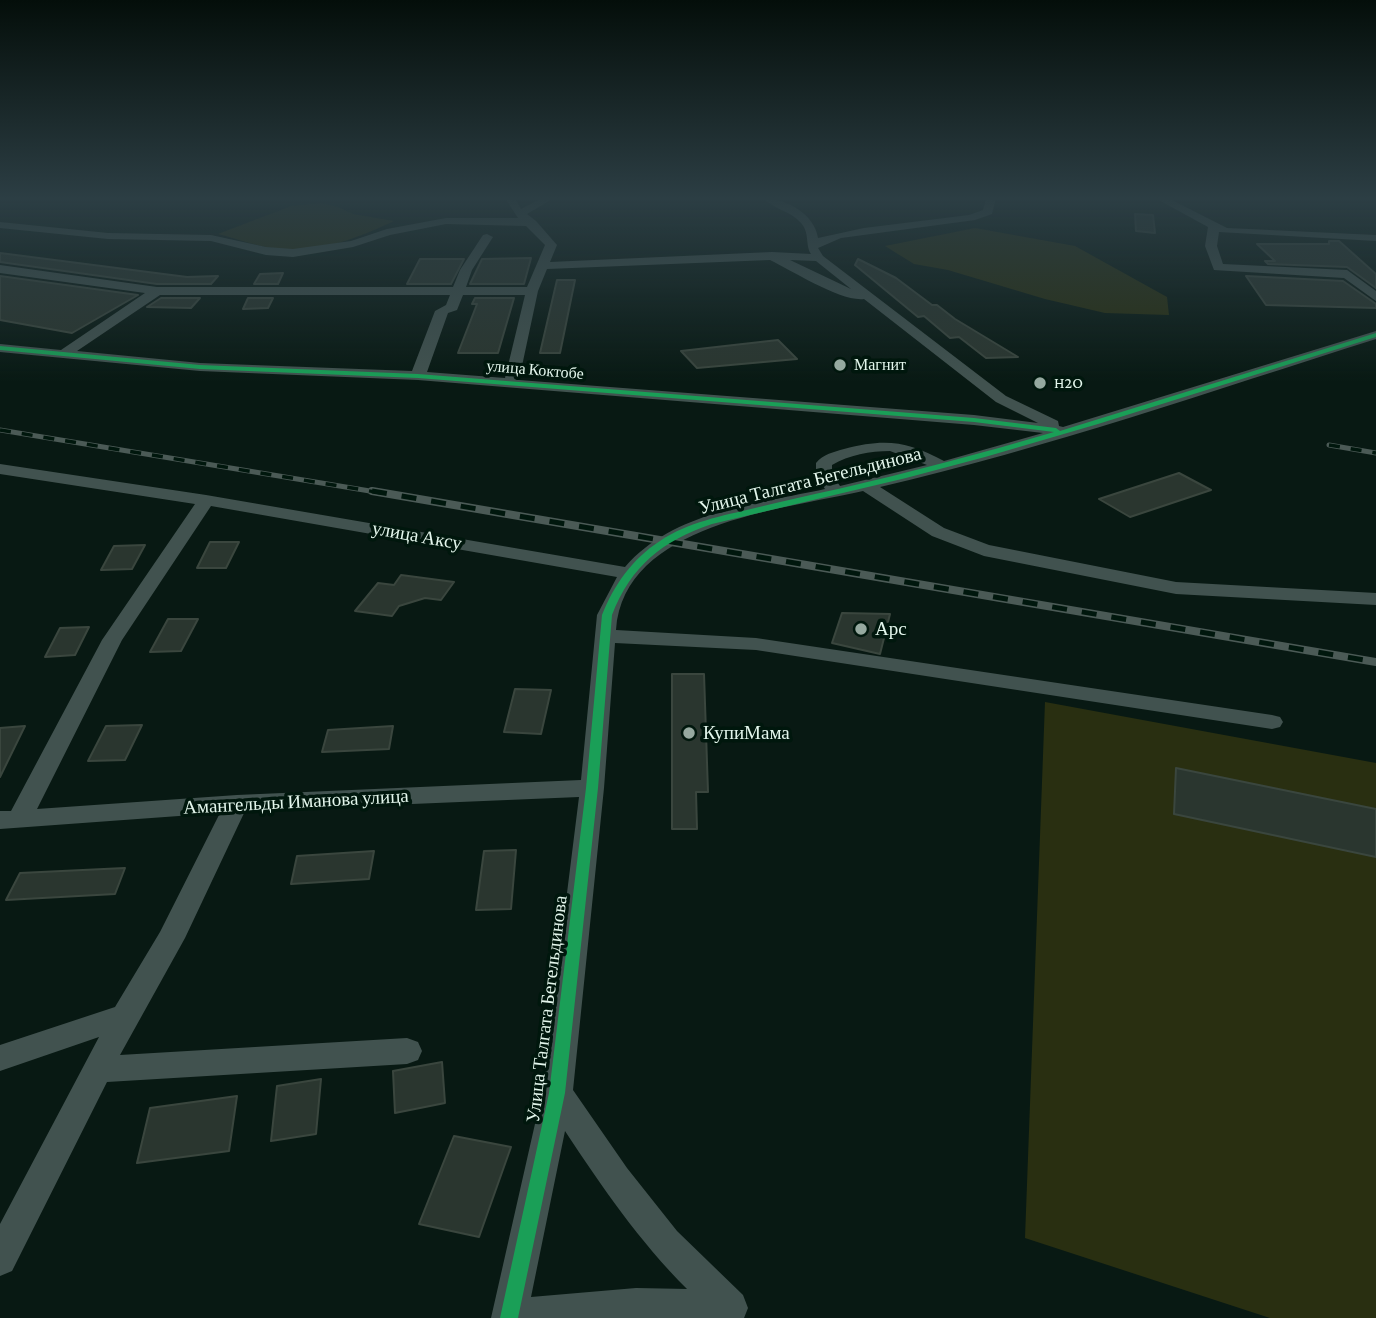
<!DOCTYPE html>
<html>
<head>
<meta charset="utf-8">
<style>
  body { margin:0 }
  canvas { display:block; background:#081913 }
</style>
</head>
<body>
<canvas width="1376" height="1318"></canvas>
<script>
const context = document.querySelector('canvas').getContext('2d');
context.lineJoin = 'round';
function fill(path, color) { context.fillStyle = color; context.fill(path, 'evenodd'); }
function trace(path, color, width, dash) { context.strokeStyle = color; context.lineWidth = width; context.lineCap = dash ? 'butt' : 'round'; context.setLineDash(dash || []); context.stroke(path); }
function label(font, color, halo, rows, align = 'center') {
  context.font = font + ' "Crimson Pro",serif'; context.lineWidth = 7; context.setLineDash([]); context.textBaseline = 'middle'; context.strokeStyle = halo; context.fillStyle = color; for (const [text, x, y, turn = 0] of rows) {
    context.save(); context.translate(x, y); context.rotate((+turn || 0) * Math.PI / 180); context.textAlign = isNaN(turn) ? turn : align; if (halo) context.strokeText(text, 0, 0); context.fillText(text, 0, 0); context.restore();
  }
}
const green = new Path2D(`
  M321 203 338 207 353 214 394 221C360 237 321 253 282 249 261 248 238 239 218 234L291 206Z
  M975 228 1075 246 1167 297 1169 315 1105 313 1045 299 948 270 914 264 885 246Z
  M1045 702 1376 763V1318H1270L1025 1238Z`);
const building = new Path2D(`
  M1135 214 1153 215 1155 233 1136 231Z
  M1329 241H1339L1376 274V288L1347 267 1268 264 1265 261H1275L1257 244H1329Z
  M0 253 187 277 218 276 211 284H157L0 262Z
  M531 258 524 284H470L482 259Z
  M420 259H464L451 284H407Z
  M858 259 896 278 932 305H937L955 319 1018 357 986 358 959 337 950 338 924 316 918 317 855 265Z
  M283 273 278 284H254L260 274Z
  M0 276 138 295 72 333 0 320Z
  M1246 276 1343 281 1376 304V308L1266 305Z
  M557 280H575L560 353H540Z
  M161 298H200L191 308 147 307Z
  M248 298H273L268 308 243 309Z
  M475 298H514L498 353H458L477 304H472Z
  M778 340 797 359 697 368 681 351Z
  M1179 473 1211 490 1130 517 1099 499Z
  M210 542H239L226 568H197Z
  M145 545 132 569 101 570 114 546Z
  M401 575 454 582 441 600 425 598 399 606 392 616 355 611 378 583 394 585Z
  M842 613 890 614 880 654 832 643Z
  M168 619H198L181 651 150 652Z
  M89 627 75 655 45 657 60 628Z
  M672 674H704L708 792H696L697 829H672Z
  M515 689 551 690 541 734 504 732Z
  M142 725 125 760 88 761 106 726Z
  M25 726 0 777V728Z
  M393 726 389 749 322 752 328 730Z
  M1176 768 1376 809V857L1174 814Z
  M516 850 511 909 476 910 484 851Z
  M374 851 369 879 291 884 297 856Z
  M125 868 115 894 6 900 20 873Z
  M442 1062 445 1103 395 1113 393 1071Z
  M321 1079 316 1134 271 1141 277 1086Z
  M237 1096 229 1151 137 1163 150 1108Z
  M454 1136 511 1147 479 1237 419 1224Z`);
const minor = new Path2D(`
  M505 198H515L521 209 542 198H554L527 214 536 221 557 245 550 262 772 252 811 254C805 245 810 233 801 223 791 211 773 209 763 198 785 198 815 214 818 238L864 228 969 215 983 210 986 198H996L992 214 975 220 841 238 818 248 823 256 1006 396 1058 421 1059 426 1063 427 1376 331V339C1211 391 1048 448 880 487L944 528 989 545 1176 582 1376 593V605L1176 594 984 556 932 536 863 491C781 510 624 523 616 630L756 638 1272 715 1280 717 1283 722 1280 727 1272 729 756 650 615 643 604 788 573 1090 627 1168 677 1231 743 1295 748 1308 744 1318H491L542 1093 579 797 245 811 185 938 120 1055 407 1038 418 1042 422 1051 418 1060 407 1064 107 1082 12 1271 0 1276V1224L99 1037 0 1071V1045L115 1007 160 932 220 813 0 829V811H11L102 640 195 504 0 474V464L206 495 625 567C674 511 757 504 825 489L816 474V463C823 454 834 452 844 449 885 438 907 441 944 461L1043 433 974 425 418 380 200 371 0 352V344L61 350 145 293 0 273V265L157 287H453L460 270 483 235 487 234 493 237 472 270 466 287H527L545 245 526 226 446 224 390 235 353 247 293 257 266 255 211 241 108 239 0 228V222L108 233 211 235 266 247 293 249 351 241 387 229 446 218H518ZM770 260C791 270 841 302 864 299L996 402 1038 423 974 415 519 380 538 291 547 269ZM790 260 816 261 851 289ZM160 295H450L446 305 435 311 412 371 200 363 77 351ZM463 295H525L505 378 427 372 448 313 457 310ZM890 451 927 465 840 486 832 474V465C849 455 870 451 890 451ZM211 506 617 577 597 615 581 780 237 795 37 809 122 640ZM565 1131C602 1187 639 1241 687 1289L636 1288 531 1297Z
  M1155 198H1168L1227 228 1376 235V241L1219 232 1217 246 1223 264 1347 270 1376 291V301L1344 278 1214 270 1205 246 1208 227Z`);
const railFar1 = new Path2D(`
  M0 430 382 493
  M1329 445 1376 453`);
const rail = new Path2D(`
  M372 491 1376 662`);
const cycleway = new Path2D(`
  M1376 333V337L1098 424 985 457 906 478 712 524C662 541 631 566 612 615L598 788 565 1093 518 1318H500L549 1093 586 788 602 615C614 585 632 559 660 541 688 522 722 516 755 508 783 501 810 495 838 489 911 472 983 453 1054 432L974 422 418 378 200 369 0 350V346L200 365 418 374 974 418 1056 428 1060 431Z`);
const markers = [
  [840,365,7,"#96a9a0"],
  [1040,383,7,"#96a9a0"],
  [861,629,7,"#96a9a0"],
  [689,733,7,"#96a9a0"]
];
const farPoinames = [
  ["Магнит",854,365],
  ["H2O",1054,383]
];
const farStreetnames = [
  ["улица Коктобе",535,370,5]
];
const streetNames = [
  ["Улица Талгата Бегельдинова",810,481,-14],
  ["улица Аксу",417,536,10],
  ["Амангельды Иманова улица",296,802,-3],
  ["Улица Талгата Бегельдинова",547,1009,-83]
];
const poiNames = [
  ["Арс",875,629],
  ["КупиМама",703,733]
];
fill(green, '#292f11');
fill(building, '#2a362f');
trace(building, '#3a463e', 2);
fill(minor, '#41524f');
trace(railFar1, '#4b5a56', 5);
trace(rail, '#4b5a56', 8);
trace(railFar1, '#00170d', 3.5, [11]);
trace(rail, '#00170d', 5, [15]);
fill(cycleway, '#1a9f57');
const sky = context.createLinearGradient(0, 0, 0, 382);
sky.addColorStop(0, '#040e0a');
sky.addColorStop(0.52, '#2c3e44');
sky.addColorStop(1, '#2c3e4400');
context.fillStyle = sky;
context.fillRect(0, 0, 1376, 382);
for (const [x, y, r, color] of markers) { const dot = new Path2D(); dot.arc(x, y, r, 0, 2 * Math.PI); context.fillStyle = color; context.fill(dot); trace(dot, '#00170d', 2.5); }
label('16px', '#e3f6ec', '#00170d', farPoinames, 'left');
label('16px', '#e3f6ec', '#00170d', farStreetnames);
label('19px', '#e3f6ec', '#00170d', streetNames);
label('19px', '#e3f6ec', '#00170d', poiNames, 'left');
</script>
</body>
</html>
